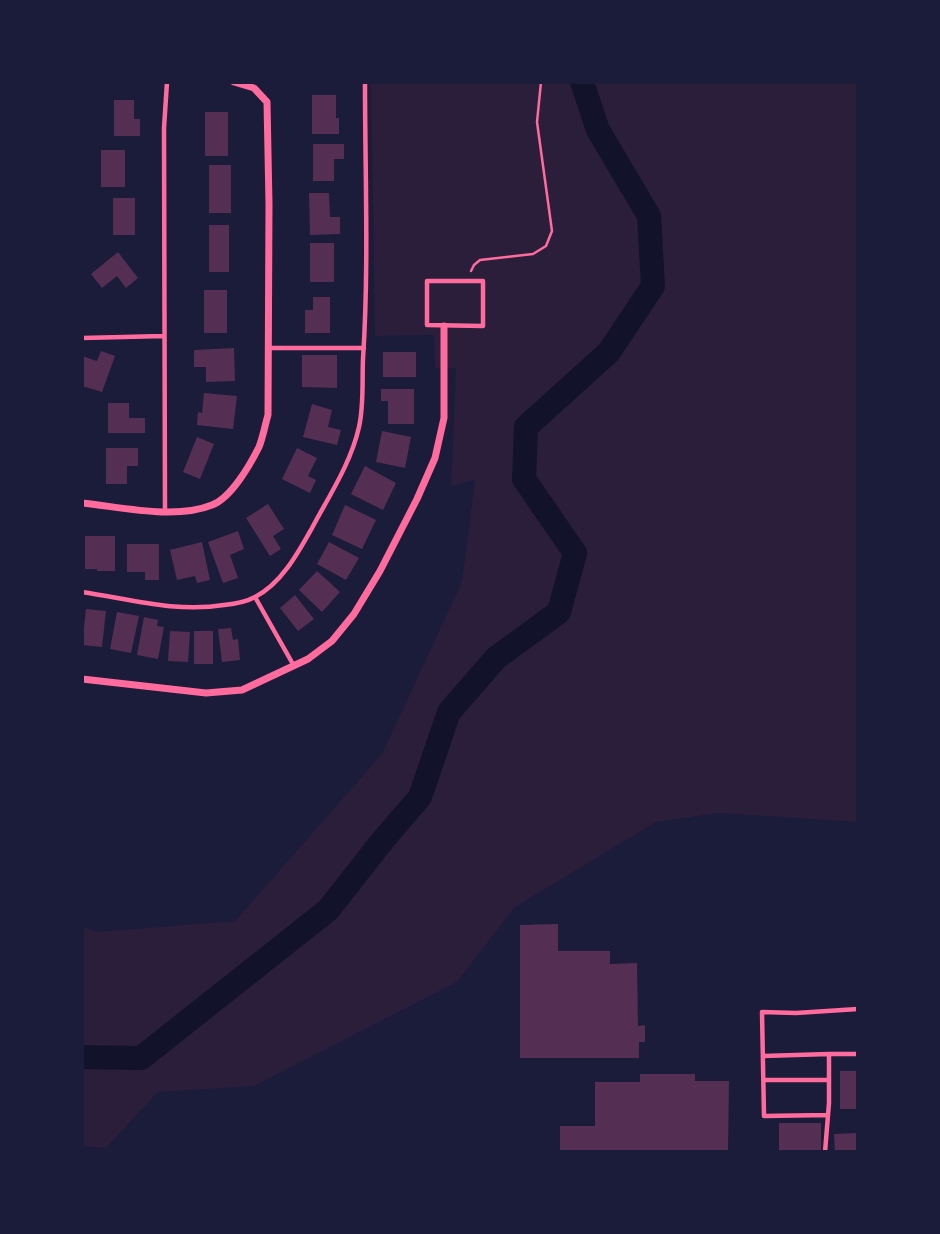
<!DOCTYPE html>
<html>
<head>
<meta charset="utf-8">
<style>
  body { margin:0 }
  #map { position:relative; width:940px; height:1234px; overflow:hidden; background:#1b1b3a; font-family:"Roboto Serif",serif }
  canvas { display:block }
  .frame { position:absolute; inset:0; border:84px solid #1b1b3a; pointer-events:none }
</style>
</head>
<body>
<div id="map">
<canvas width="940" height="1234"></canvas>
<div class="frame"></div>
</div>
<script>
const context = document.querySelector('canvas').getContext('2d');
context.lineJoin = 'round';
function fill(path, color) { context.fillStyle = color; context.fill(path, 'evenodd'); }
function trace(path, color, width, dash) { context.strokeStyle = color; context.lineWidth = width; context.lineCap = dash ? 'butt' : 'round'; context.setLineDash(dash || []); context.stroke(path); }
const green = new Path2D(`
  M371 82H858V822L718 813 656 822 515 907 457 982 254 1086 158 1092 106 1148 82 1146V926L96 932 235 921 382 754 462 582 475 480 451 486 456 368H435L434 335 375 336Z`);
const river = new Path2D(`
  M82 1057 141 1058 328 910 383 840 420 797 449 712 496 658 559 612 575 553 524 479 526 427 609 352 653 286 649 216 598 130 582 82`);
const building = new Path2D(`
  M312 95H336V118H339V134H312Z
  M114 100H134V119H140V136H114Z
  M205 112H228V156H205Z
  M313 144H344V159H334V181H313Z
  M101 150H125V187H101Z
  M209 165H231V213H209Z
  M309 193H329L330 217H340V234L310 235Z
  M113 198H135V235H113Z
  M209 225H229V272H209Z
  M310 243H334V282H310Z
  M118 252 138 278 126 288 117 276 102 288 91 274Z
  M204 290H227V333H204Z
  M313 297H330V333H305V310H313Z
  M234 348 235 381 206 382V367H194V350Z
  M101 351 115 356 102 392 82 386V356L97 361Z
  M383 352H416V377H383Z
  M302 355H337V388L302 387Z
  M381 389H414V424H388V401H381Z
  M204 393 237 396 233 429 197 425 198 412 202 413Z
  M108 403H129V418H145V433H108Z
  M312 404 332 410 328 427 341 430 337 445 303 437Z
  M382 431 411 437 405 468 376 462Z
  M197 437 214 444 200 479 183 472Z
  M106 448H138V466H127V484H106Z
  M297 448 317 458 308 476 316 480 310 493 282 479Z
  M365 466 396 483 383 510 351 494Z
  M268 504 284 529 273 536 281 549 270 556 246 518Z
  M345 505 376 520 362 549 332 535Z
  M238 531 244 549 230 555 238 578 223 583 208 542Z
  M85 536H115V571H97V569H85Z
  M202 542 210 580 197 583 195 576 177 580 170 550Z
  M329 542 359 558 346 580 317 564Z
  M127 544H159V580H145V572H127Z
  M317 571 340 592 322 612 299 590Z
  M295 595 314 619 298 631 280 608Z
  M86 609 106 611 102 647 82 645Z
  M117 612 139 616 131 653 110 649Z
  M144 617 158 620 157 626 164 627 158 659 137 655Z
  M231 628 233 640 238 639 240 660 222 662 218 629Z
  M170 631 190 632 188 662 168 661Z
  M194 631H213V664H194Z
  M558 924V951H610V964L637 963 638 1026 645 1025V1042H639V1058H520V925Z
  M840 1071H858V1109H840Z
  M640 1074H695V1081H729L728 1152H560V1126H595V1082H640Z
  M779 1123H821V1152H779Z
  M858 1133V1152H835L834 1134Z`);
const path = new Path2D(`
  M471 271 474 265 480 260 533 254 546 246 552 231 537 122 541 82`);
const service = new Path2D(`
  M427 281H483V326L427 325Z
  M82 338 164 336
  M269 348H364
  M165 512 164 128 167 82
  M82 592C130 599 176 613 224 605 234 604 246 602 255 597 281 584 298 553 312 528 329 496 351 463 359 427 364 405 362 381 363 359 369 267 365 174 365 82
  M255 597 294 666
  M763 1056 829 1054
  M764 1080H829
  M828 1115 764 1116 762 1012 796 1013 858 1009
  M825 1152 829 1103V1054H858`);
const minor = new Path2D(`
  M82 503C121 507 175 520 212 505 231 498 250 465 259 447 263 437 265 425 268 415L269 204 267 102 254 88 234 82
  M82 679 206 693 242 690 308 659 332 641 354 614 380 571 417 499 435 458 444 418V326`);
fill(green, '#2a1e3b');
trace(river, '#12122b', 24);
fill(building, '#542f53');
trace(path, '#ff6b9d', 2.5);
trace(service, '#ff6b9d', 4.5);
trace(minor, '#ff6b9d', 7);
</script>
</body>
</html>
